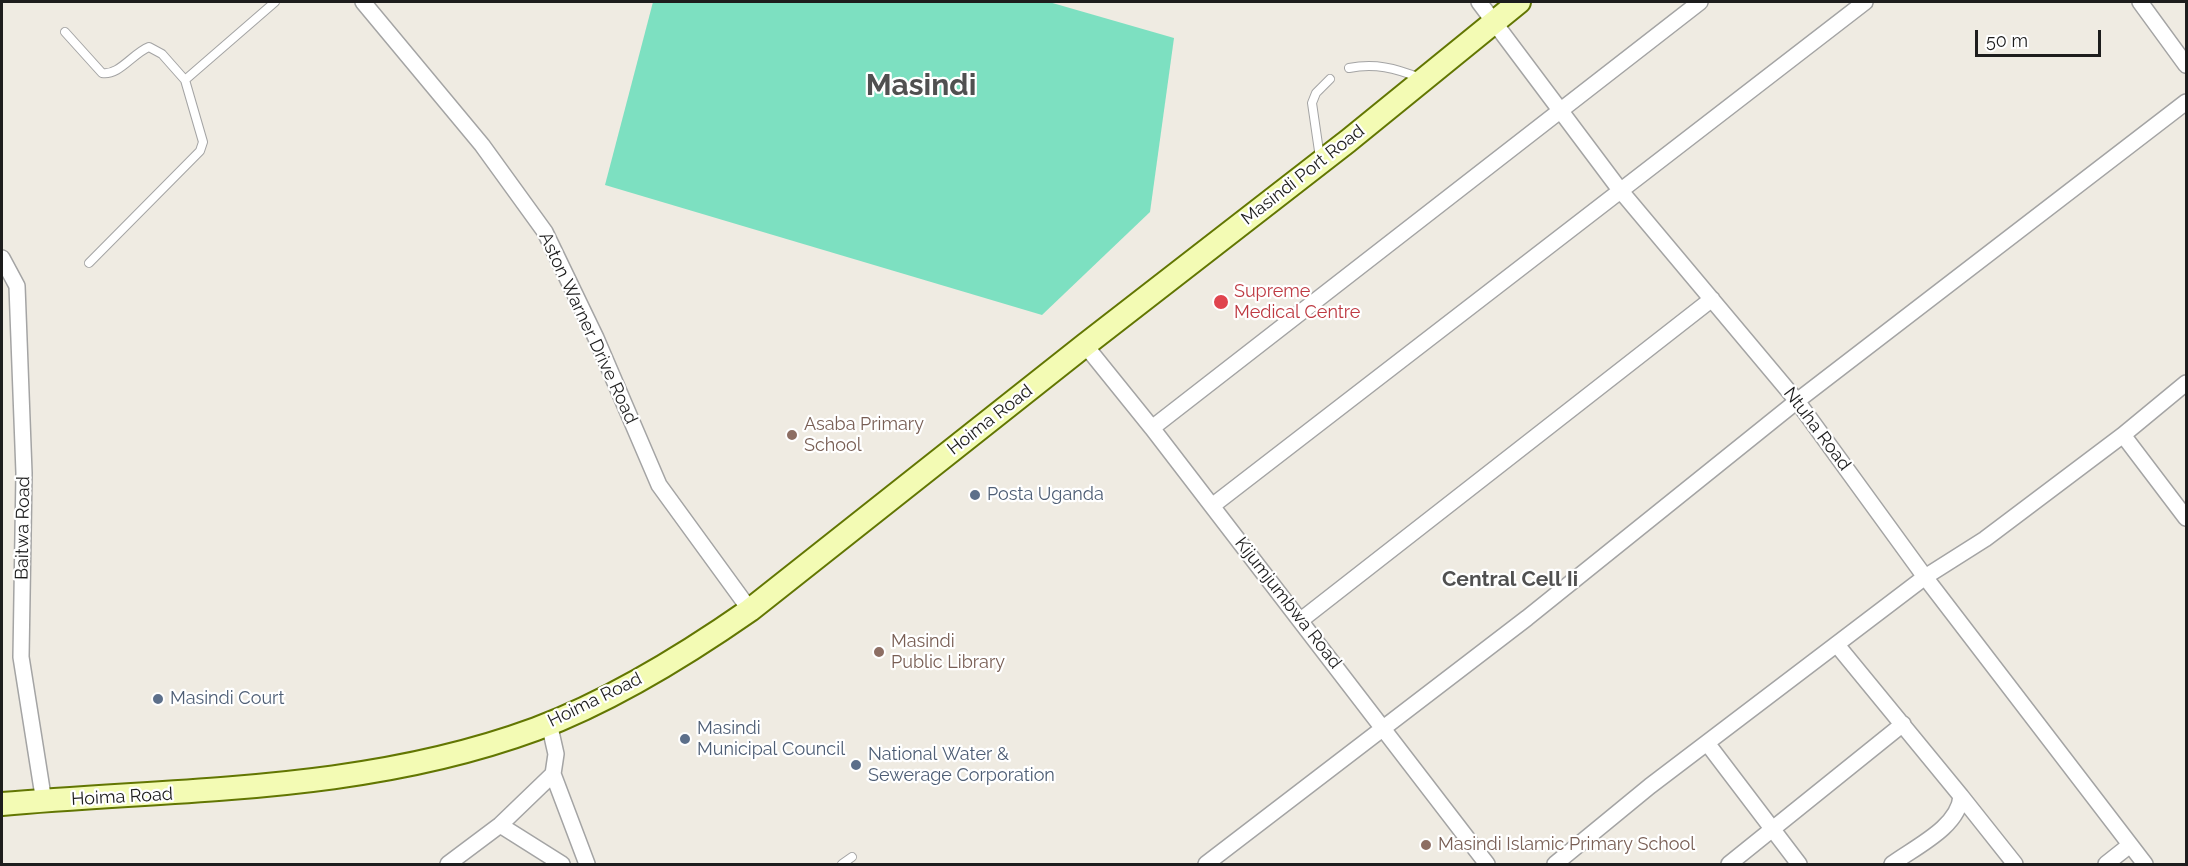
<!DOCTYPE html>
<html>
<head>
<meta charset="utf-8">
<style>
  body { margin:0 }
  #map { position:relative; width:2188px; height:866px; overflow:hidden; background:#efebe2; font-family:Raleway,sans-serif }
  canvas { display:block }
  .frame { position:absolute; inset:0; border:3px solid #1d1d1d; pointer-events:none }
  .scale { position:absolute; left:1975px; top:30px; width:126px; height:27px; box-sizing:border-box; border:3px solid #1d1d1d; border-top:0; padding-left:8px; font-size:18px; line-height:21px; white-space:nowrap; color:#1d1d1d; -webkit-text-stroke:4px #fff; paint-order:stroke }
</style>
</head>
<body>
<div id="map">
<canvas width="2188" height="866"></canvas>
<div class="frame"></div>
<div class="scale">50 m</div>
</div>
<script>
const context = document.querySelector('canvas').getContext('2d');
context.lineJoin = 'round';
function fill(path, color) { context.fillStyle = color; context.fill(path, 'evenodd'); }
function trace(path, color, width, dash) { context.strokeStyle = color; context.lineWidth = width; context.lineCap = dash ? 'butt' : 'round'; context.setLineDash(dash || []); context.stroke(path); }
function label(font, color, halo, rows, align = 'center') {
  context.font = font + ' Raleway,sans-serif'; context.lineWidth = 4.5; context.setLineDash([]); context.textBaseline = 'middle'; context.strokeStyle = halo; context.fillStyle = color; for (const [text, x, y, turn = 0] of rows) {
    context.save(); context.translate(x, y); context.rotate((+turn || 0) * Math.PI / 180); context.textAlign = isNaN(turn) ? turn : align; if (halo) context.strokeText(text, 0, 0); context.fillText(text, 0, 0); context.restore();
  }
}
const pitch = new Path2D(`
  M653 2H1049L1174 38 1150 212 1042 315 605 185Z`);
const lane = new Path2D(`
  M65 32 102 73C119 76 133 53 149 47L162 54 185 80
  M1349 68C1375 63 1395 68 1420 78
  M1320 158 1312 103 1316 93 1330 79
  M89 263 200 151 203 142 185 80 275 2
  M842 864 852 857`);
const street = new Path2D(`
  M363 2 482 145 545 232 596 338 659 485 750 610
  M1479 2 1620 190 1797 401 1925 577 2145 864
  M2140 2 2186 65
  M2 258 17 286 24 473 21 657 44 802
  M1085 345 1152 428 1487 864
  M1152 428 1700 2
  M2123 435 2186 518
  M1212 506 1865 2
  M1301 620 1712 299
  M1837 645 1961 796C1959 827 1915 847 1892 864
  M1707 743 1799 864
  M553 774 587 864
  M1961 796 2015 864
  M500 825 562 864
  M448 864 500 825 553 774 556 754 549 723
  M1206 864 1527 618 1797 401 2186 102
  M1555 864 1650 786 1925 577 1985 539 2123 435 2186 383
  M1729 864 1903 724
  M2106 864 2130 845`);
const secondary = new Path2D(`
  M2 804C182 788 362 793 536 729 611 701 684 656 750 610L1085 345 1348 141 1519 2`);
const markers = [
  [1221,302,8,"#e0444e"],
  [792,435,6,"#8d6e63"],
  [975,495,6,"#5c6f8a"],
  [879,652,6,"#8d6e63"],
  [158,699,6,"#5c6f8a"],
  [685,739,6,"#5c6f8a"],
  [856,765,6,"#5c6f8a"],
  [1426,845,6,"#8d6e63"]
];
const streetNames = [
  ["Masindi Port Road",1303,175,-38],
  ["Aston Warner Drive Road",588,328,65],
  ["Hoima Road",990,420,-38],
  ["Ntuha Road",1817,429,53],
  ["Baitwa Road",23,528,-89],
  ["Kijumjumbwa Road",1288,603,52],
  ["Hoima Road",595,700,-26],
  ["Hoima Road",122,797,-3]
];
const healthNames = [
  ["Supreme",1234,292],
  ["Medical Centre",1234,313]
];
const educationNames = [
  ["Asaba Primary",804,425],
  ["School",804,446],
  ["Masindi",891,642],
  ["Public Library",891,663],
  ["Masindi Islamic Primary School",1438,845]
];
const serviceNames = [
  ["Posta Uganda",987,495],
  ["Masindi Court",170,699],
  ["Masindi",697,729],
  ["Municipal Council",697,750],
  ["National Water &",868,755],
  ["Sewerage Corporation",868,776]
];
const quarterNames = [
  ["Central Cell Ii",1510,580]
];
const townNames = [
  ["Masindi",921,86]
];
fill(pitch, '#7de0c1');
trace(lane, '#a4a4a4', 10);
trace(street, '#a4a4a4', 18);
trace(secondary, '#627602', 26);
trace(lane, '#fff', 8);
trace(street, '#fff', 15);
trace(secondary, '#f3fbb4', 22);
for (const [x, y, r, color] of markers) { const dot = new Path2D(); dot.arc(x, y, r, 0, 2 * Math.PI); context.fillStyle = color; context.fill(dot); trace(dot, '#fff', 2); }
label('18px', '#1d1d1d', '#fff', streetNames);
label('18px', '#be3a42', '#fff', healthNames, 'left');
label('18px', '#785e54', '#fff', educationNames, 'left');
label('18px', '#4e5e75', '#fff', serviceNames, 'left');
label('bold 21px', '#505050', '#fff', quarterNames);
label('bold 30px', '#505050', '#fff', townNames);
</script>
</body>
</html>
